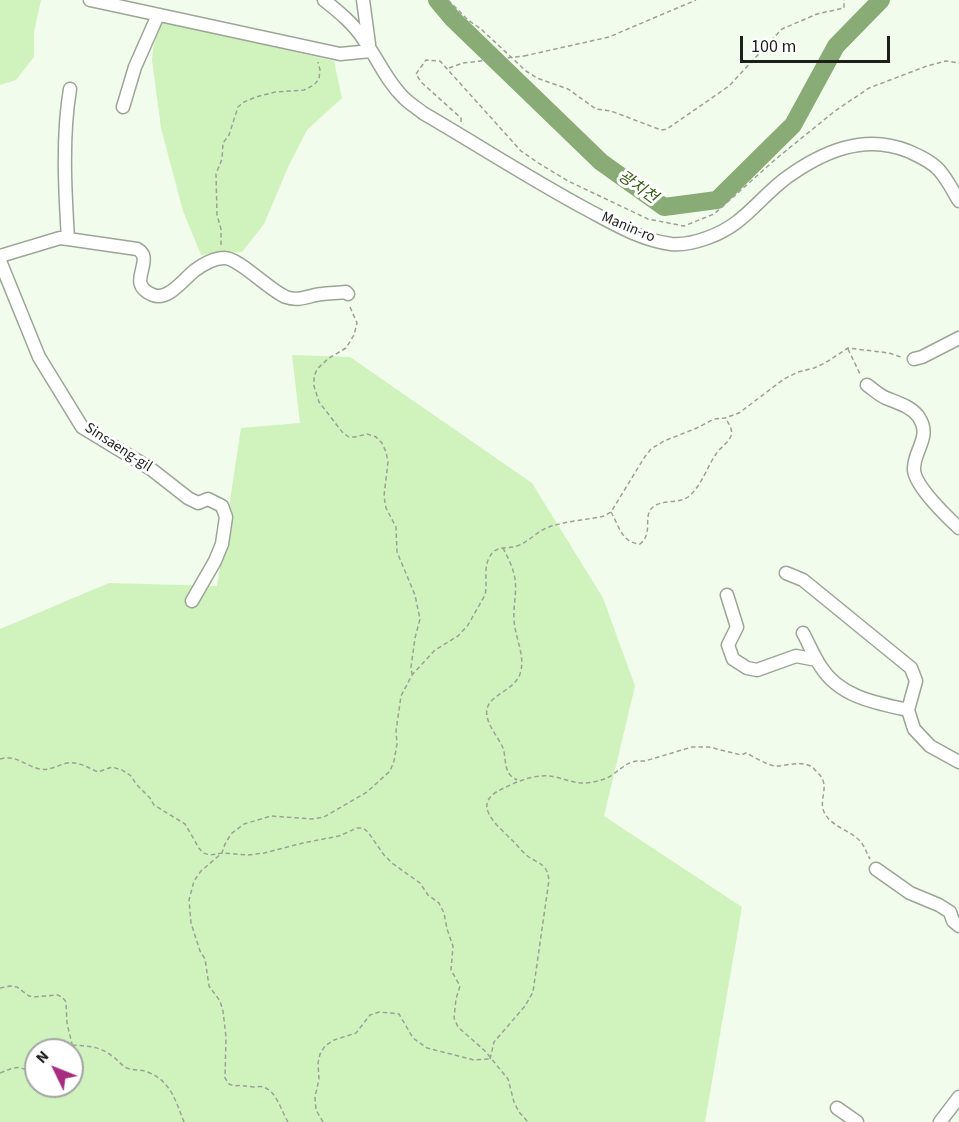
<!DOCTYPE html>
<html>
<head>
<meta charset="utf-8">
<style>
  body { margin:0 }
  #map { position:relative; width:959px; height:1122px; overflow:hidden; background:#f2fcec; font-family:"Source Sans 3",sans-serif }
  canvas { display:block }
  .north { position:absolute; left:24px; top:1038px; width:60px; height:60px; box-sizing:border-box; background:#fff; border:2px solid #a4a5a3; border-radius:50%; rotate:313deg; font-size:16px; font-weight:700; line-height:24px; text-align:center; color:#1c1f1a }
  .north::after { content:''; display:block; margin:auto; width:21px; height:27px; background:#a82d80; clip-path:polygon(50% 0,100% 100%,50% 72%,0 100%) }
  .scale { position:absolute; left:740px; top:36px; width:150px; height:27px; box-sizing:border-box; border:3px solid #1c1f1a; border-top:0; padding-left:8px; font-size:18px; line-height:21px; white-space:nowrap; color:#1c1f1a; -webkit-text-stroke:4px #fff; paint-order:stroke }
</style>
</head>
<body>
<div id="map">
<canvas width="959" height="1122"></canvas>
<div class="north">N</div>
<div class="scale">100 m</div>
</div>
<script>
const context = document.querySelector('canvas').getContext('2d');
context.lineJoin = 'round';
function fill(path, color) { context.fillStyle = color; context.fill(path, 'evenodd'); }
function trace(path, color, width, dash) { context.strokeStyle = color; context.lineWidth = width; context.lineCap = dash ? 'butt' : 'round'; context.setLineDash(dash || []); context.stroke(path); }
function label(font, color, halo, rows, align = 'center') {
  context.font = font + ' "Source Sans 3","Noto Sans KR",sans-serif'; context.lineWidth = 6; context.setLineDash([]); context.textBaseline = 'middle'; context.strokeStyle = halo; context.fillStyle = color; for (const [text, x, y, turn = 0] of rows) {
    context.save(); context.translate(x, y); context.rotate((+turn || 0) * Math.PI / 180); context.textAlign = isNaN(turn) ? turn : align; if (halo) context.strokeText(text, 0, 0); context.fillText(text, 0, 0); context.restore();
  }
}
const green = new Path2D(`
  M0 0H41L34 32V57L16 80 0 85Z
  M162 21 334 61 342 98 307 130 289 165 264 224 242 252 201 255 183 211 161 128 152 60 153 48Z
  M292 355 350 357 532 483 603 598 635 686 604 816 742 907 705 1122H0V629L109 583 217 586 241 428 300 423ZM36 1050H72V1086H36Z`);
const river = new Path2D(`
  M437 0 452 18 601 162 664 207 717 200 793 125 836 46 881 0`);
const path = new Path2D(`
  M448 0 468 20 481 29 526 71 537 78 568 89 596 109 611 111 661 130 667 129 729 86 782 29 817 14 844 8V0
  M524 56 609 37 696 0
  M449 68 463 63
  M461 122V118L421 82 416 74 426 60 440 61 521 151 540 164 568 181 648 219 684 226 714 214 777 158 835 111 869 88 927 66 946 61 959 63
  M221 245V229L217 215 216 174 222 159 223 143 229 135 238 107 244 102 256 97 275 92 304 90 314 85 319 79 320 70 318 62
  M350 307 357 323 354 335 346 348 329 358 317 369 314 377V386L319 402 343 433 349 437H355L367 434 376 437 382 443 386 452 388 462 384 496 386 508 396 527 397 552 415 595 420 619 415 638 411 667 412 674
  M848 349 860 374
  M611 512C619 526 622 543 640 544 654 533 642 516 653 507 663 499 678 504 688 497 701 487 707 467 716 454 720 448 728 443 731 436 733 430 729 424 726 419
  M503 548C507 556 512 565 514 574 518 589 513 605 514 620 515 638 526 656 520 674 515 689 493 694 488 706 482 720 498 736 503 748 506 757 504 767 510 775 512 777 515 779 517 780
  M0 759C16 754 25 766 40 769 50 771 58 765 67 763 79 761 88 768 98 772L112 767 122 770 131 776 136 784 150 798 154 805 185 824 195 841 198 847 203 853 210 855 222 853 248 855 264 853 303 843 339 836 357 828H363L368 832 384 855 392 863 420 883 428 895 439 903 444 913 447 929 453 946 451 970 460 986 456 999 454 1018 458 1027 485 1051 508 1079 514 1102 519 1112 528 1122
  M0 988 10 986 17 987 29 996 34 997 58 995 63 998 66 1002 67 1023 72 1044
  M72 1045C87 1046 100 1046 112 1056 118 1060 121 1065 127 1068 134 1071 142 1069 150 1073 171 1082 176 1102 184 1122
  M67 1050 71 1046
  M490 1059 494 1042 525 1006 533 992 549 880C548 875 548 871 544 867 540 862 534 861 529 857 523 853 518 846 513 841 498 826 469 804 502 789 514 783 527 777 541 776 556 774 571 784 586 783 595 782 605 780 612 775 625 766 628 760 645 761L692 747H709L741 755 746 753C753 756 768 766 776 766 787 766 801 760 812 767 813 767 818 774 819 774 831 787 817 800 825 814 832 826 848 830 858 839 864 844 866 852 870 859
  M0 1073C19 1065 19 1066 36 1075
  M288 1122C281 1111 277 1091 263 1087 260 1086 256 1087 253 1087 246 1086 241 1085 234 1086L229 1084 225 1078 226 1037 223 1011 220 1001 209 986 205 959 200 951 191 923 189 900 194 881 201 871 222 853 225 844 231 834 244 824 271 816 312 819 324 817 367 792 390 771 394 761 397 744 396 731 401 696 412 675 435 650 458 636 468 625 485 595C488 583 483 570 489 558 496 544 506 550 517 546 529 542 537 531 549 527 566 521 586 520 604 516L611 512 644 458 651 449 664 441 697 428 714 419 725 418 739 413 784 379 798 372 814 368 825 363 848 348 889 353 901 357
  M323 1122 316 1110 315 1097 319 1079 318 1063 320 1054 325 1046 334 1040 356 1033 370 1015 379 1012 399 1014 413 1038 427 1048 474 1060 489 1059`);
const minor = new Path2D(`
  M90 0 340 54 371 51
  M324 0C339 12 354 24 364 40 378 59 387 82 404 98 410 104 417 108 423 113 478 145 532 180 588 210 614 224 641 240 671 244 683 245 696 242 707 238 744 225 757 200 786 178 822 152 864 133 908 151 919 156 931 161 939 170 947 179 953 191 959 201
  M363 0 369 44
  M123 107 135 67 158 15
  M68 239C65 190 62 137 70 89
  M0 256 60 238 68 239 137 249C139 250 142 253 143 255 148 268 128 285 153 295 168 301 184 279 194 271 202 265 214 258 224 258 238 257 270 291 286 297 299 302 310 295 322 294 330 293 338 293 346 292L348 294
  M0 261 39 357 82 427 151 469 188 498 198 503 208 499 222 506 226 517 222 544 215 561 192 601
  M914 359 922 357 959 338
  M867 385C873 389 879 395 886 398 898 403 910 406 918 416 933 437 913 450 914 470 915 486 947 517 959 528
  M786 573 803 580 911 668 916 681 908 710 914 729 930 746 959 762
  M727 595 737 627 728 645 733 659 747 668 757 670 796 656 817 660
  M803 633C809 644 814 657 821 667 840 697 876 703 908 710
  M876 869 910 893 939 905 950 912 953 921 959 926
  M837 1108 857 1122
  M940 1122 959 1097`);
const pathBridge = new Path2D(`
  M463 63 524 56`);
const streetNames = [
  ["Manin-ro",628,228,23],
  ["Sinsaeng-gil",118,448,33]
];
const waterNames = [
  ["광치천",637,188,35]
];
fill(green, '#d0f2bd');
trace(river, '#89ab75', 18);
trace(minor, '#9ca596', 15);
trace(path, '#9aa296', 1.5, [4.5, 3]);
trace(minor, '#fff', 12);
trace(pathBridge, '#9aa296', 1.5, [4.5, 3]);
label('15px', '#1c1f1a', '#fff', streetNames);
label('italic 16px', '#355f12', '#fff', waterNames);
</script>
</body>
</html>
